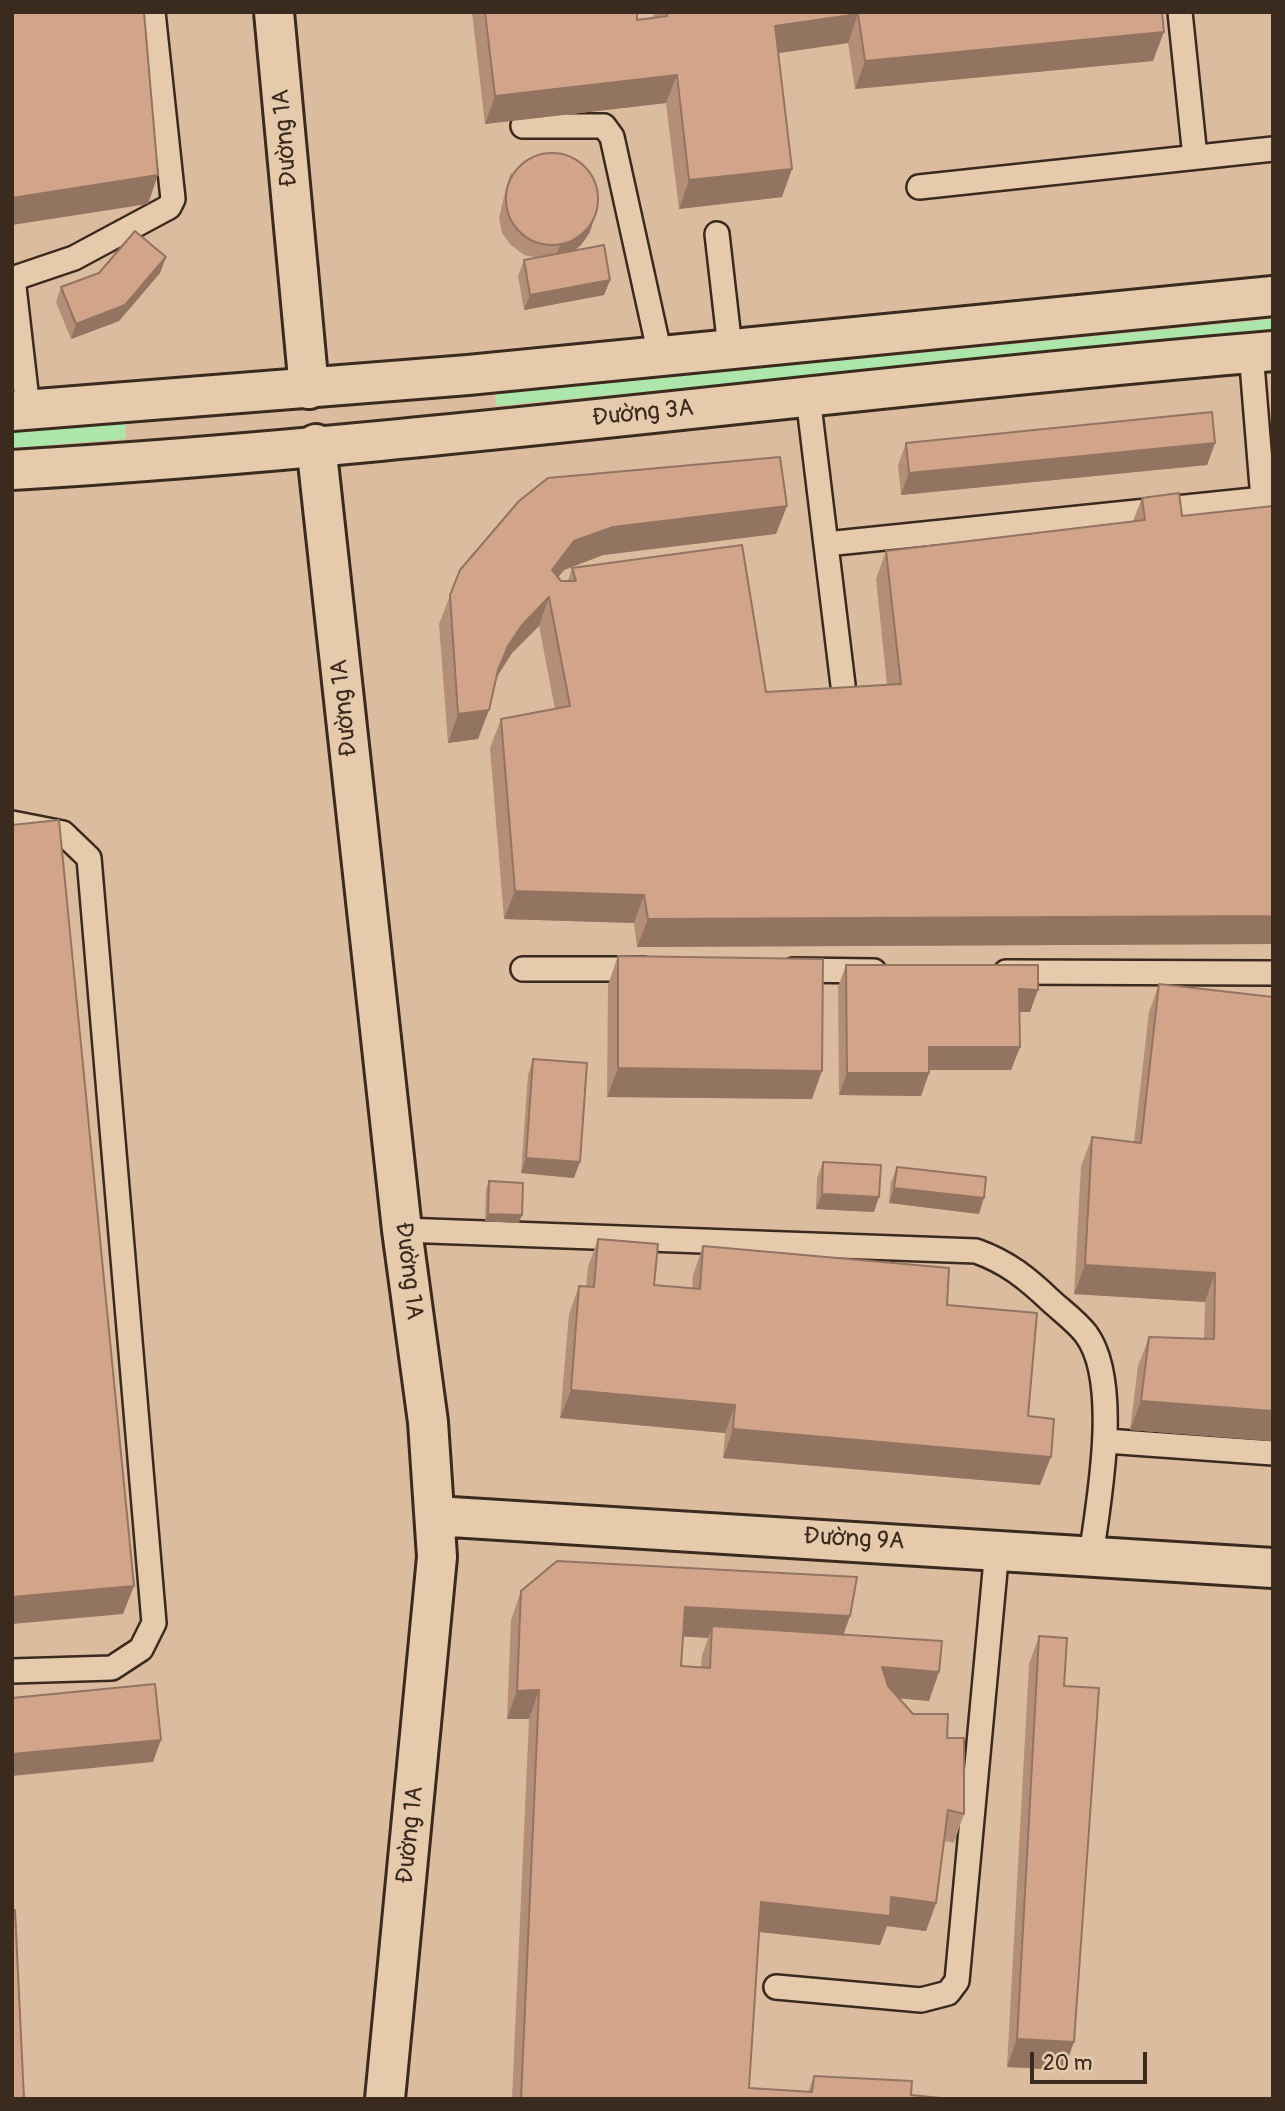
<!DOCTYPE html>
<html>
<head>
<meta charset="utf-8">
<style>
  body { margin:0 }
  #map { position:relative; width:1285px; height:2111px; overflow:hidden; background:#e5caac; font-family:Pangolin,sans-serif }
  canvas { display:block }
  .frame { position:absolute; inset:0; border:14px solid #3b2a1e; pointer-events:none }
  .scale { position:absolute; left:1030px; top:2052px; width:117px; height:32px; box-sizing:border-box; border:4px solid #3b2a1e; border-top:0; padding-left:9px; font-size:21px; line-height:24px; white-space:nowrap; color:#3b2a1e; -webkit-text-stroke:5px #e5caac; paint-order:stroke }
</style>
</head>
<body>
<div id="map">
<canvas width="1285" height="2111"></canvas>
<div class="frame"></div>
<div class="scale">20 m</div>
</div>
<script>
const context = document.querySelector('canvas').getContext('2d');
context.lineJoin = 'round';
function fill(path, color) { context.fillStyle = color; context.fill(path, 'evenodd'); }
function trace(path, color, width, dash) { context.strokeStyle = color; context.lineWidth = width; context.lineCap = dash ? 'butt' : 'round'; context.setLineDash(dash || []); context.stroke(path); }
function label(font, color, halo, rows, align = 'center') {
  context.font = font + ' Pangolin,sans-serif'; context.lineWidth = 7; context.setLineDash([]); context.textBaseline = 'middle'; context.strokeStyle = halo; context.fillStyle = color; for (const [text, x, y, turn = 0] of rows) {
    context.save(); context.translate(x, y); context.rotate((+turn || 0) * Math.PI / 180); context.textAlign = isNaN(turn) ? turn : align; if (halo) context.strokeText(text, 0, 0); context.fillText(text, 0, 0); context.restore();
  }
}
const built = new Path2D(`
  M12 12H1273V2099H12Z`);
const green = new Path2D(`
  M1273 319V332L496 406 495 394Z
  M125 420 126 439 12 448V430Z`);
const lane = new Path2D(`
  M1180 12 1195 157
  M523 126H604L612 137 660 355
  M919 187 1273 149
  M717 234 730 348
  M13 278 28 409
  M12 279 74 258 169 207 173 199 153 12
  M1251 352 1263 499
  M808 397 843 685
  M826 544 1273 498
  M12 823 63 833 89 858 154 1623 141 1649 112 1668 12 1671
  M523 969H643
  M793 970 874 971
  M1006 972 1273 973
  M402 1230 976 1251C1007 1262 1027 1278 1051 1301 1062 1311 1077 1322 1086 1334 1121 1381 1099 1500 1091 1556
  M1106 1441 1273 1453
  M776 1987 921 2000 948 1993 957 1981 997 1549`);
const street = new Path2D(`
  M274 12 309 389
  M316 444 402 1230 428 1422 437 1557 385 2099
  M435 1516 1273 1568`);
const secondary = new Path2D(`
  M12 411 468 375 1273 296
  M12 470C434 445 852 386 1273 351`);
const wall = new Path2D(`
  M472 12H637V20L654 18 653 12H1162L1153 61 855 89 848 43 778 53 782 197 679 209 666 103 485 124Z
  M511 173 590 232 581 245 574 251 610 280 604 295 524 310 518 276 524 260 538 258 524 255 511 245 502 233 499 218 506 188Z
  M166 257 160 273 119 321 71 339 56 302 61 287Z
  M906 443H1215L1207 465 901 495 898 465Z
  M1142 498 1182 516 1273 506V944L637 947 634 923 504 919 490 748 501 719 555 709 539 626 512 653 498 675 478 739 448 743 439 624 460 570 776 534 603 555 564 570 558 577 561 581H568L572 568 766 692 887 685 876 579 886 551 1133 521Z
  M618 956 812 1099 607 1097 608 985Z
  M846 965 1030 1012H1019L1020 1047 1011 1070H929V1073L921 1096 839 1095 838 987Z
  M1159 984 1273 997V1441L1130 1430 1138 1366 1149 1337 1204 1339 1205 1302 1074 1294 1081 1166 1092 1137 1134 1142 1149 1012Z
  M533 1059 574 1178 521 1173 528 1075Z
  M823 1162 874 1212 816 1209 817 1178Z
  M897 1167 979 1214 889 1203 891 1182Z
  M489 1181 519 1223 485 1221 486 1189Z
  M598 1239 654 1285 692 1289 693 1275 703 1246 947 1305 1028 1416 1040 1485 723 1458 725 1433 560 1418 569 1314 579 1286 586 1287 588 1267Z
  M521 1591 843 1635 929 1701 899 1698 913 1714 947 1738 964 1814 954 1843 944 1841 936 1903 926 1931 887 1926 880 1945 759 1932 749 2088 808 2092 814 2076 911 2095 951 2099H512L529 1719H507L511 1620ZM683 1636 708 1638 702 1655 701 1667 681 1666Z
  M1039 1636 1064 1686V2070L1007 2067 1029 1664Z`);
const shadedWall = new Path2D(`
  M858 14 848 43 765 55 775 26Z
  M1164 32 1153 61 855 89 865 61Z
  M677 75 666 103 485 124 495 96Z
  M792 169 782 197 679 209 689 180Z
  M158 175 148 204 12 225V198Z
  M595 216 590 232 581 245 569 255 554 261 560 245Z
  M166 257 160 273 119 321 71 339 76 324Z
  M610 280 604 295 524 310 530 295Z
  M1215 443 1207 465 901 495 909 473Z
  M787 506 776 534 603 555 564 570 541 598 552 570 574 541 613 527Z
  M549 597 539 626 512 653 498 675 487 699 508 646 522 625Z
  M489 710 478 739 448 743 458 714Z
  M515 891 644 895 634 923 504 919Z
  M1273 916V944L637 947 648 919Z
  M1019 989 1038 990 1030 1012H1011Z
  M929 1047H1020L1011 1070H921Z
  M618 1068 822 1071 812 1099 607 1097Z
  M847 1073H929L921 1096 839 1095Z
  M526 1158 580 1162 574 1178 521 1173Z
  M894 1188 984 1198 979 1214 889 1203Z
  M822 1194 879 1197 874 1212 816 1209Z
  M488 1214 522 1215 519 1223 485 1221Z
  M1085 1265 1215 1273 1205 1302 1074 1294Z
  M571 1390 735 1405 725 1433 560 1418Z
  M1141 1401 1273 1411V1441L1130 1430Z
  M733 1429 1051 1457 1040 1485 723 1458Z
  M134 1586 123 1614 12 1624V1597Z
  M685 1607 850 1616 840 1645 712 1626 708 1638 675 1636Z
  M882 1667 939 1672 929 1701 872 1696Z
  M539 1690 529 1719H507L517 1691Z
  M161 1740 153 1762 12 1776V1754Z
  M891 1897 936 1903 926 1931 887 1926 880 1945 751 1931 761 1902Z
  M1017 2039 1074 2042 1064 2070 1007 2067Z`);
const building = new Path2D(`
  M12 12H144L158 175 12 198Z
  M485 12H637V20L667 16V12H1162L1164 32 865 61 858 14 775 26 792 169 689 180 677 75 495 96Z
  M506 199a46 46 0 1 1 92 0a46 46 0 1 1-92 0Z
  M135 231 166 257 125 305 76 324 61 287 99 273Z
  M604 245 610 280 530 295 524 260Z
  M1212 412 1215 443 909 473 906 443Z
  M780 457 787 506 613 527 574 541 552 570 561 581H576L572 568 742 545 766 692 901 684 886 551 1145 520 1142 498 1179 493 1182 516 1273 506V916L648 919 644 895 515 891 501 719 570 706 549 597 522 625 508 646 498 670 489 710 458 714 450 595 460 570 519 501 548 478Z
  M59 820 134 1586 12 1597V825Z
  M618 956 823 959 822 1071 618 1068Z
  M846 965H1038V990L1019 989 1020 1047H929V1073H847Z
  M1159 984 1273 997V1411L1141 1401 1149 1337 1214 1339 1215 1273 1085 1265 1092 1137 1141 1143Z
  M533 1059 587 1063 580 1162 526 1158Z
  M823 1162 881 1165 879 1197 822 1194Z
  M897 1167 986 1177 984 1198 894 1188Z
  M489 1181 523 1183 522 1215 488 1214Z
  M598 1239 658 1244 654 1285 700 1289 703 1246 949 1268 947 1305 1037 1313 1028 1416 1054 1419 1051 1457 733 1429 735 1405 571 1390 579 1286 594 1287Z
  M557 1561 857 1577 850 1616 685 1607 681 1666 710 1668 712 1626 942 1641 939 1672 882 1667 888 1686 913 1714H948L947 1738H964V1814L948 1810 936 1903 891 1897 890 1916 761 1902 749 2088 812 2092 814 2076 912 2081 911 2095 951 2099H521L539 1690 517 1691 521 1591Z
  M1039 1636 1067 1638 1064 1686 1099 1688 1074 2042 1017 2039Z
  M155 1684 161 1740 12 1754V1698Z
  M12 1910H15L24 2099H12Z`);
const streetNames = [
  ["Đường 1A",286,138,-95],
  ["Đường 3A",643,414,-6],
  ["Đường 1A",345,708,-96],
  ["Đường 1A",408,1271,83],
  ["Đường 9A",854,1540,3],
  ["Đường 1A",411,1835,-84]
];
fill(built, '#dcbc9f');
fill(green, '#ace6ab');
trace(lane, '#3b2a1e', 28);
trace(street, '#3b2a1e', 44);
trace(secondary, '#3b2a1e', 44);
trace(lane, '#e5caac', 23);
trace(street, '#e5caac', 38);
trace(secondary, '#e5caac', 38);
fill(wall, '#b58e78');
fill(shadedWall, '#937461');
fill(building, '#d2a58b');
trace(building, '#937461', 2);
label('24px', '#3b2a1e', '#e5caac', streetNames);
</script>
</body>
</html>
